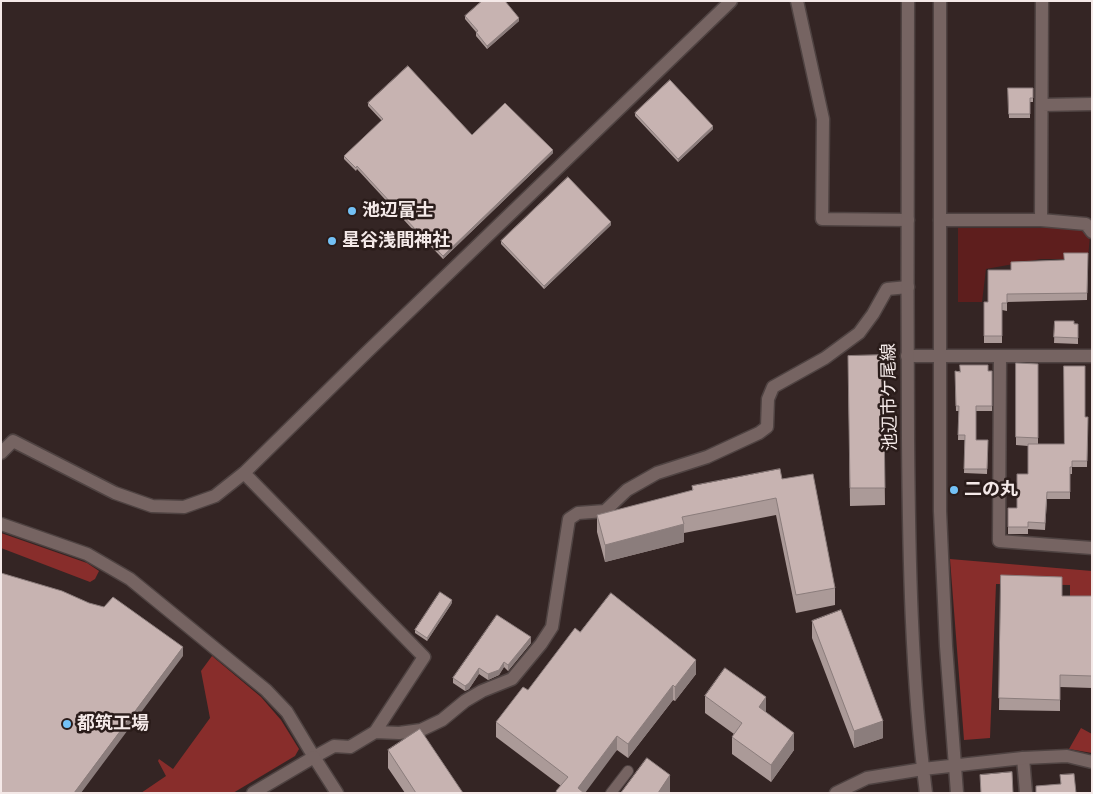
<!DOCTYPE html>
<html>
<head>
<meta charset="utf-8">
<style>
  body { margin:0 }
  #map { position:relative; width:1093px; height:794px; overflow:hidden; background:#342524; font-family:"Fira Sans Condensed",sans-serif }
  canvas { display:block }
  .frame { position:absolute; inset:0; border:2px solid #f4e9e8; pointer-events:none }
</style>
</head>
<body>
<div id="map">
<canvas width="1093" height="794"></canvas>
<div class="frame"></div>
</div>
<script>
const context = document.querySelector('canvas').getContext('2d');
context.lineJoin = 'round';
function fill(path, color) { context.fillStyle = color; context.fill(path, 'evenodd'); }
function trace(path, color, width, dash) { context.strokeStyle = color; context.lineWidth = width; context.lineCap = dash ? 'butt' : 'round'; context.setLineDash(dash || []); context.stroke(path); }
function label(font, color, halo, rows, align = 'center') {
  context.font = font + ' "Fira Sans Condensed","Noto Sans JP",sans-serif'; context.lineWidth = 5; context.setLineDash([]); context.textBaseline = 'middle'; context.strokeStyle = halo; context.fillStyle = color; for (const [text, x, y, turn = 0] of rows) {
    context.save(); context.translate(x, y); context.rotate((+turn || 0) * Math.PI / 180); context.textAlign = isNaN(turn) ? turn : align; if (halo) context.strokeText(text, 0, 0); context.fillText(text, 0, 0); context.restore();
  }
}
const green = new Path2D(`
  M958 228H1083L1090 235 1088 259H1041L986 269 982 302H958Z`);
const forest = new Path2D(`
  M1 533 87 563 99 571 95 579 90 582 1 548Z
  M950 559 1092 571V602H1070V585L996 584 990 738 964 740Z
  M212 656 261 697 281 720 299 749 295 756 233 793H141L166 776 158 761 159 759 173 769 210 718 201 671Z
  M1081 728 1092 734V753L1069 749Z`);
const pedestrian = new Path2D(`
  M611 793 628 771`);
const minor = new Path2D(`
  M797 1 823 119 822 219 908 220
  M1042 105 1092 104
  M940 220H1041L1042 1
  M1041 220 1086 224 1092 232
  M907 356H1092
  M1000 356 999 541 1092 548
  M1 453 13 441 115 493 152 506 184 507 215 496 244 473 367 352 731 1
  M1 524 87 554 130 579 266 690 287 712 314 757 334 746 350 747 375 732 424 657 244 473
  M375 732 399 733 421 730 442 720 465 701 482 691 512 679 541 644 552 627 569 519 578 513 605 511 627 490 657 473 707 457 759 433 767 427 768 399 773 387 825 358 859 333 873 314 887 289 908 287
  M1023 758 1026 793`);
const tertiary = new Path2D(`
  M908 1C908 147 907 293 908 439 909 557 911 676 926 793
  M940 1V511L946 646 957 793
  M253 793 314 757 337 793
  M836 793 867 778 923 769 1023 758 1067 756 1092 762`);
const wall = new Path2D(`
  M465 16 519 21 487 49 476 36V32L465 19Z
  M1008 88H1033V102H1030V118H1009Z
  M368 103 472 135 553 153 443 259 416 231 415 232 357 169 356 171 344 159V156L382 121 368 106Z
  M635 113 713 129 678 162 635 116Z
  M611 225 544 289 501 244V241Z
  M1088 253 1087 300 1007 302V311L1002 310V343H984V302H988L1011 270 1064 260Z
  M1055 321 1078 324V344L1054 343Z
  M883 355 885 505 850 506 848 356Z
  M1016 363 1038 364V444H1064L1085 417H1088L1087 467H1072V474H1070V499H1047L1045 530 1028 529V534H1008V508H1017L1028 474V446L1016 445Z
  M955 371H992V411H976V440H988L987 474 964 473 965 440H958L959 411H956Z
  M782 479 835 588V605L796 613 776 515 684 533V542L605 562 597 532V515L692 491V486Z
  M1001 575 1062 596H1092V688L1060 687V711L999 710Z
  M452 603 427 641 415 633V630Z
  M812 621 883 738 854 748 812 638Z
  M580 632 696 674 675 701 673 700 628 758 617 750 561 786 496 737V722L528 690Z
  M531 643 508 671 504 667 499 675 488 680 479 674 469 689 465 691 453 683V678Z
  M705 696 766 712 794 750 771 782 732 754V737L734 734 705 713Z
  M388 750 463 793H405L388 768Z`);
const shadedWall = new Path2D(`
  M519 18V21L487 49V46Z
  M713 126V129L678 162V159Z
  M553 150V153L443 259V256Z
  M611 222V225L544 289V286Z
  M684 524V542L605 562V545Z
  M452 600V603L427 641V638Z
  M531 637V643L508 671V665Z
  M183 647V656L81 793H74Z
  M696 660V674L675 701V687Z
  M504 662V667L499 675 488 680V674Z
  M479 668V674L469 689 465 691V686Z
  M673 685V700L628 758V744Z
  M766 697V715L759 707Z
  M883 721V738L854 748V731Z
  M794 733V750L771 782V765Z
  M617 736V750L585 793H578V788Z
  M670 775V793H658Z`);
const building = new Path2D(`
  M482 1H505L519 18 487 46 476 32 478 31 465 16Z
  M408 66 472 135 505 103 553 150 443 256 416 228 415 229 357 166 356 168 344 156 383 119 368 103Z
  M670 80 713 126 678 159 635 113Z
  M1008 88H1033V98H1030V114H1009Z
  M568 177 611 222 544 286 501 241Z
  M1064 253H1088L1087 293 1007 294V303H1002V336H984V302H988V270H1011V262L1064 260Z
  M1055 321H1074V324H1078V338L1054 337Z
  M883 355 885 488H850L848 356Z
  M1016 363 1038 364V438L1016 437Z
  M960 365H988V371H992V406H976V440H988L987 469H964L965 435H958L959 406H956L955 371 960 372Z
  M1064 366H1085V417H1088L1087 461H1072V467H1070V492H1047L1045 523 1028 522V527H1008V508H1017V474H1028V444H1064Z
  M780 469 782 479 813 474 835 588 796 595 776 498 682 517 684 524 605 545 597 515 693 490 692 486Z
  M1 573 62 591 89 603 104 607 113 597 183 647 74 793H1Z
  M1001 575 1062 577V596H1092V676L1060 675V700L999 698Z
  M440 592 452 600 427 638 415 630Z
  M611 593 696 660 675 687 673 685 628 744 617 736 578 788 584 793H557L556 791 568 777 496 722 523 687 528 690 575 628 580 632Z
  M841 610 883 721 854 731 812 621Z
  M497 615 531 637 508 665 504 662 499 670 488 674 479 668 469 683 465 686 453 678Z
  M725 668 766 697 759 707 794 733 771 765 732 737 742 723 705 696Z
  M420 729 463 793H416L388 750Z
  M647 758 670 775 658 793H621Z
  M1012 772 1013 793H981L980 775Z
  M1074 774 1076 793H1036V786L1061 784 1060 775Z`);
const markers = [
  [352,211,5,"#73c1f6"],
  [332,241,5,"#73c1f6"],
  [954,490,5,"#73c1f6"],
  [67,724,5,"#73c1f6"]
];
const poiNames = [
  ["池辺富士",362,211],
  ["星谷浅間神社",342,241],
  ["二の丸",964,490],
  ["都筑工場",77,724]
];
const streetNames = [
  ["池辺市ケ尾線",890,397,-91]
];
fill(green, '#5e1e1d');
fill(forest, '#882d2b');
trace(pedestrian, '#4f4342', 12);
trace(minor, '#4f4342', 15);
trace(tertiary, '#4f4342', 15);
trace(pedestrian, '#766462', 10);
trace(minor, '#766462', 12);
trace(tertiary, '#766462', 12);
fill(wall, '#ab9a98');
fill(shadedWall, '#8b7d7c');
fill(building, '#c7b3b1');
trace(building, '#8b7d7c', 1);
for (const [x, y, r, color] of markers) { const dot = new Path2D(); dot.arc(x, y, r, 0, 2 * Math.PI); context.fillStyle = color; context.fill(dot); trace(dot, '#2a1c1a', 2); }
label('bold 18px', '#f4e9e8', '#2a1c1a', poiNames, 'left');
label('18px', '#f4e9e8', '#2a1c1a', streetNames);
</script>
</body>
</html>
